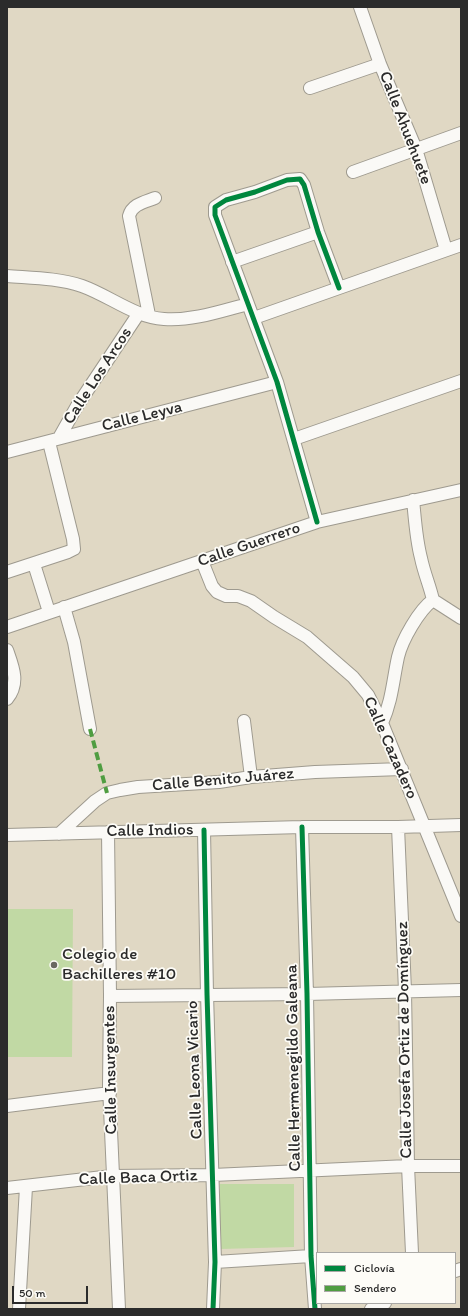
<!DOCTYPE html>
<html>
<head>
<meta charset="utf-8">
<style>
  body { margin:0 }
  #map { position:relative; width:468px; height:1316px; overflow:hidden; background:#e0d8c4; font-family:Itim,sans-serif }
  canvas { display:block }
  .frame { position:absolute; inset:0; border:8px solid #2b2b2b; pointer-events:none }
  .legend { position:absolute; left:316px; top:1252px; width:140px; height:52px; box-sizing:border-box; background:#fdfcf7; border:1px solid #a9a8a5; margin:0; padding:5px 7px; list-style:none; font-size:12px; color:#2b2b2b }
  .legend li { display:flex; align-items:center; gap:8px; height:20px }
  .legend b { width:20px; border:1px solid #a9a8a5 }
  .scale { position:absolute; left:12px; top:1286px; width:76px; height:18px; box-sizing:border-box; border:2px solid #2b2b2b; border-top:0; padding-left:5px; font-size:12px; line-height:14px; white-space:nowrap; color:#2b2b2b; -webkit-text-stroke:3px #fdfcf7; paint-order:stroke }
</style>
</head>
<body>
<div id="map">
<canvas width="468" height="1316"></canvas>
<div class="frame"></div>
<ul class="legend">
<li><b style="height:5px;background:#00873e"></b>Ciclovía</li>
<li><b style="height:5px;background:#4f9d41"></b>Sendero</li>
</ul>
<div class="scale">50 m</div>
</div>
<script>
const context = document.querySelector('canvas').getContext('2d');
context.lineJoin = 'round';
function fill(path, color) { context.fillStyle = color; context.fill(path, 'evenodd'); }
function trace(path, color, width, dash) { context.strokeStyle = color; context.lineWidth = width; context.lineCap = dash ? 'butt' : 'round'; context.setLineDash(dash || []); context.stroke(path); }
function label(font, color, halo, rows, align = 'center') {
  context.font = font + ' Itim,sans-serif'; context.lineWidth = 3.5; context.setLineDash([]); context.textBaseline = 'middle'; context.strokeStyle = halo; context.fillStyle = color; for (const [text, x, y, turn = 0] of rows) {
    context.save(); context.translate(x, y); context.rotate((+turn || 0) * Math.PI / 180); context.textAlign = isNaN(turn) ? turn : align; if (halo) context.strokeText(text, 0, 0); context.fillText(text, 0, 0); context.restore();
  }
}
const green = new Path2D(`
  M7 909H73L72 1057H7Z
  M220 1184H294V1247L220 1249Z`);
const minor = new Path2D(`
  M360 7 380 64 416 149 446 250
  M310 88 380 64
  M353 172 461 133
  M232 262 318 232
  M7 276C33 278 58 278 82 286 110 296 134 317 164 319 193 321 221 311 248 304
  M149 315 129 216C132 204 145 202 155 198
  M254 318 461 245
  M59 438 77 406 139 313
  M294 439 461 381
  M7 452 277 382
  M317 522 277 382 215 215V207L226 200 255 192 287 180 300 179 304 185 318 232 339 288
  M202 561 212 586 217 592 226 596H238L251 601 274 617 307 637 353 677 368 695 382 723 461 916
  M34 564 49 612
  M7 572 68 552 74 549 73 539 49 442
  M433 600 461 618
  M64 607 74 642 90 729
  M7 627 317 522 461 490
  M7 650C13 667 20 683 7 699
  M244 721 251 777
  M382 723C392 701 393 680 398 657 402 640 419 610 433 600 430 586 424 573 421 558 416 539 415 519 413 500
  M302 827 307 994 311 1256 315 1309
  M398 827 405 991 408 1166 412 1253
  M204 830 207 994 215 1262 213 1309
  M108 832 110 996 109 1086 119 1309
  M59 834 95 801 107 793 120 790 138 787 219 782 251 777 315 772 402 769
  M7 835 302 827H398L461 825
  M110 996 307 994 461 990
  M7 1106 110 1093
  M7 1188 112 1176 213 1175 408 1166H461
  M215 1262 311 1256
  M455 1271 461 1269
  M19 1309 26 1187
  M371 1309 385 1303`);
const quiet = new Path2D(`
  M90 729 107 793`);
const cycleway = new Path2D(`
  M317 522 277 382 215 215V207L226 200 255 192 287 180 300 179 304 185 318 232 339 288
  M302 827 307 994 311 1256 315 1309
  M204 830 207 994 215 1262 213 1309`);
const markers = [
  [54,965,4,"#6a6861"]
];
const streetNames = [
  ["Calle Ahuehuete",405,128,69],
  ["Calle Los Arcos",98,376,-57],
  ["Calle Leyva",142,417,-14],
  ["Calle Guerrero",249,545,-19],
  ["Calle Cazadero",390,748,66],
  ["Calle Benito Juárez",223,780,-5],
  ["Calle Indios",150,831,-1],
  ["Calle Josefa Ortiz de Domínguez",405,1040,-91],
  ["Calle Hermenegildo Galeana",294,1068,-91],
  ["Calle Insurgentes",111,1070,-91],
  ["Calle Leona Vicario",195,1070,-92],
  ["Calle Baca Ortiz",138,1178,-2]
];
const poiNames = [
  ["Colegio de",62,955],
  ["Bachilleres #10",62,975]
];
fill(green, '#c1d9a4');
trace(minor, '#9e9a8f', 14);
trace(minor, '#faf9f6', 12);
trace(quiet, '#4f9d41', 4, [8, 4]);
trace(cycleway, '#00873e', 5);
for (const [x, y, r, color] of markers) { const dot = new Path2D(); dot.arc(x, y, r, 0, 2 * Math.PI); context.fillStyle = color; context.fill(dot); trace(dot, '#fdfcf7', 1.5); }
label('17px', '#2b2b2b', '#fdfcf7', streetNames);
label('17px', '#2b2b2b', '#fdfcf7', poiNames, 'left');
</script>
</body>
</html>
